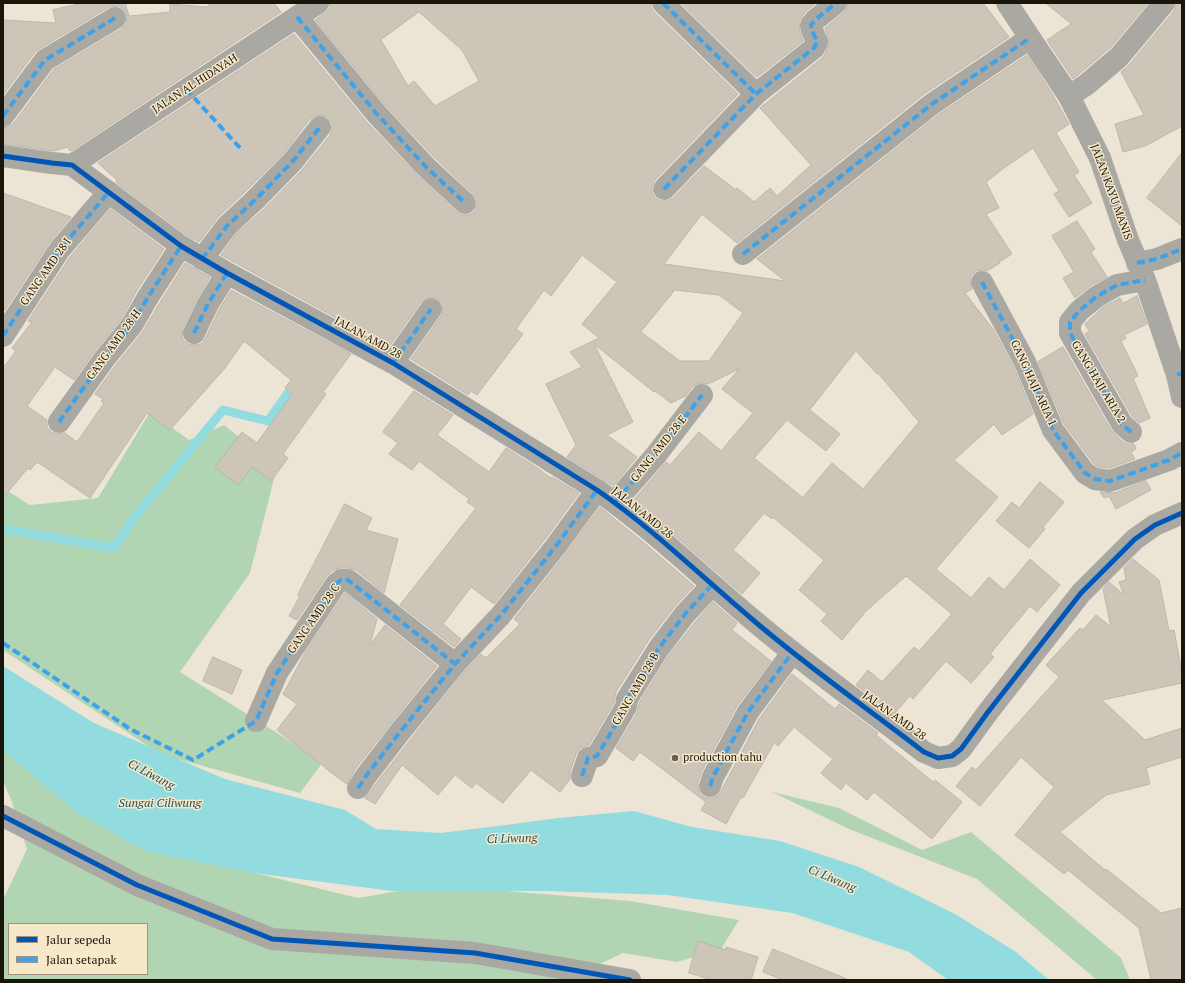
<!DOCTYPE html>
<html>
<head>
<meta charset="utf-8">
<style>
  body { margin:0 }
  #map { position:relative; width:1185px; height:983px; overflow:hidden; background:#ece4d4; font-family:"PT Serif",serif }
  canvas { display:block }
  .frame { position:absolute; inset:0; border:4px solid #1a150a; pointer-events:none }
  .legend { position:absolute; left:8px; top:923px; width:140px; height:52px; box-sizing:border-box; background:#f7e8ca; border:1px solid #9f947d; margin:0; padding:5px 7px; list-style:none; font-size:12px; color:#1a150a }
  .legend li { display:flex; align-items:center; gap:8px; height:20px }
  .legend b { width:20px; border:1px solid #9f947d }
</style>
</head>
<body>
<div id="map">
<canvas width="1185" height="983"></canvas>
<div class="frame"></div>
<ul class="legend">
<li><b style="height:5px;background:#0057b8"></b>Jalur sepeda</li>
<li><b style="height:5px;background:#3da2e9"></b>Jalan setapak</li>
</ul>
</div>
<script>
const context = document.querySelector('canvas').getContext('2d');
context.lineJoin = 'round';
function fill(path, color) { context.fillStyle = color; context.fill(path, 'evenodd'); }
function trace(path, color, width, dash) { context.strokeStyle = color; context.lineWidth = width; context.lineCap = dash ? 'butt' : 'round'; context.setLineDash(dash || []); context.stroke(path); }
function label(font, color, halo, rows, align = 'center') {
  context.font = font + ' "PT Serif",serif'; context.lineWidth = 3; context.setLineDash([]); context.textBaseline = 'middle'; context.strokeStyle = halo; context.fillStyle = color; for (const [text, x, y, turn = 0] of rows) {
    context.save(); context.translate(x, y); context.rotate((+turn || 0) * Math.PI / 180); context.textAlign = isNaN(turn) ? turn : align; if (halo) context.strokeText(text, 0, 0); context.fillText(text, 0, 0); context.restore();
  }
}
const forest = new Path2D(`
  M150 412 189 440 224 425 277 467 250 573 180 672 323 762 300 793 160 754 3 650V488L30 505 98 498Z
  M3 735 251 872 358 898 410 889 467 888 630 901 739 920 721 949 677 962 623 953 566 980H3V900L27 849 12 802 3 781ZM9 924H147V974H9Z
  M772 792 839 808 922 850 971 832 1121 958 1130 980H1097L977 879 849 829Z`);
const water = new Path2D(`
  M3 666 94 723 225 779 345 810 376 829 440 833 498 826 558 818 634 811 692 827 780 841 859 867 955 914 1016 952 1049 980H948L909 952 792 913 668 895 545 891H392L254 873 145 851 76 812 3 750Z`);
const stream = new Path2D(`
  M3 529 114 548 135 517 223 410 268 421 288 393`);
const building = new Path2D(`
  M84 3H125L129 16 170 12V4L207 7 212 3H274L281 12 74 149 70 151 68 147 54 151 3 144V128L8 127 13 124 54 69 121 29 126 24 127 17 125 11 121 7 115 6 109 7 39 49 35 52 3 95V20L56 23 53 10Z
  M330 3H651V7L654 12 738 94 655 180 652 186V193L655 198 661 201H668L673 198 704 166 736 190 737 188 754 202 770 188 777 196 811 165 760 108 822 58 825 54 829 43 825 28 844 12 847 8 848 3H983L1009 37 924 94 737 243 702 214 664 264 785 281 757 259 939 114 1027 55 1053 95 1069 124 1056 133 1079 172 1074 175 1092 203 1069 217 1054 194 1059 191 1033 148 1004 168 986 182 999 208 986 214 1012 254 999 262 1000 263 987 271 982 270 976 271 971 276 970 281 972 289 965 293 993 329 1014 367 1033 414 1002 435 994 424 954 460 998 497 936 569 971 598 989 577 1004 590 1030 559 1060 585 1037 612 1030 606 990 654 994 657 971 683 946 661 913 699 910 696 894 714 856 685 868 670 882 682 914 647 919 651 952 614 906 576 866 611 842 640 821 621 827 614 799 590 824 560 773 517 772 519 764 513 733 550 760 573 742 594 665 527 633 501 666 462 670 465 699 432 721 451 753 413 722 389 739 369 708 384 703 383 697 384 692 387 686 396 671 403 655 391 654 392 594 344 633 422 607 435 637 457 613 486 567 457 576 445 546 384 582 367 570 352 599 338 582 324 617 282 582 255 551 296 544 290 516 329 523 334 477 395 471 391 468 395 411 359 441 316 443 310 442 304 438 299 432 297 426 298 421 302 389 347 368 332 366 334 221 255 236 234 264 209 302 170 330 135 332 129V123L327 117 321 115 315 116 310 119 284 153 246 191 218 217 199 242 188 236 118 184 116 182 117 180 98 163 294 34 366 121 418 176 457 212 463 215H469L474 212 477 205V199L473 194 435 158 385 105 315 20 325 13 329 9ZM419 12 462 50 479 81 435 106 414 81 408 86 381 40ZM675 290 719 295 743 313 709 361H680L641 332ZM856 351 877 374 878 373 919 422 863 489 832 463 803 497H802L754 458 787 420 826 451 840 434 810 410Z
  M681 3H816L805 12 799 22 800 32 803 41 757 77Z
  M1046 3H1148L1110 48 1073 79 1047 40 1071 24Z
  M1176 3H1182V126L1145 146 1123 152 1115 124 1144 115 1121 72 1129 65 1174 11Z
  M1182 153V226L1147 198Z
  M3 193 71 217 50 242 5 310H3Z
  M111 209 164 249 137 290 122 318 95 351 74 380 55 367 27 406 47 420V427L51 432 58 434 65 433 77 442 104 403 101 401 103 399 95 394 115 366 142 333 159 304 185 263 210 277 197 299 183 328 182 334 183 340 188 344 195 345 201 344 205 339 219 310 231 290 351 354 323 392 326 394 283 454 288 458 271 481 252 467 238 485 215 467 242 432 257 443 292 394 285 388 291 380 244 341 225 368 170 430 147 413 90 498 37 462 30 470 28 468 3 498V368L16 351 12 348 32 322 28 321 70 257Z
  M1077 221 1095 249 1091 252 1107 277 1090 286 1075 298 1063 278 1074 272 1052 236Z
  M1137 296 1147 324 1124 335 1126 338 1121 341 1138 376 1133 378 1150 418 1139 423 1132 416 1085 334 1089 331 1085 324 1103 307 1120 298 1123 303Z
  M1063 347 1111 430 1123 442 1128 444H1134L1136 449 1131 452 1135 459 1109 468 1099 467 1094 464 1064 424 1038 362Z
  M414 391 453 415 437 435 489 472 506 448 536 467 551 478 552 477 579 493 546 538 494 604 471 587 443 624 461 639 454 647 400 605 476 508 467 502 469 499 419 461 412 470 389 454 398 443 383 432Z
  M1146 481 1151 490 1116 509 1109 496 1104 498 1100 492 1114 493Z
  M1040 482 1064 502 1043 527 1045 529 1029 548 996 521 1012 502 1019 508Z
  M345 504 372 518 366 530 398 539 384 593 356 570 348 568H340L333 570 326 577 297 620 289 616 300 596 298 595Z
  M600 507 649 547 694 586 675 606 648 641 616 692 614 703 589 745 580 748 576 754 570 772V779L560 792 531 770 503 803 476 783 472 788 455 775 438 795 402 765 375 804 365 798 410 740 464 672 481 654 486 658 520 624 514 619 566 553Z
  M1133 559 1159 580 1169 631 1174 630 1182 673V683L1102 700 1145 740 1182 728V757L1146 768 1150 784 1106 795 1060 832 1105 870 1106 869 1161 913 1182 908V980H1151L1139 928 1068 870 1064 874 1015 835 1054 787 1021 757 980 806 956 786 972 767 976 770 1059 677 1046 665 1080 628 1083 630 1096 615 1111 627 1103 589 1109 582 1124 595 1119 582 1126 580 1124 568Z
  M345 593 377 619 370 645 385 625 437 666 356 768 347 784 325 768H326L277 730 297 704 283 694 306 651Z
  M713 602 737 623 732 630 771 661 737 706 702 771 698 782V788L701 795 706 798H712L719 795 759 719 792 674 835 709 839 704 878 733 876 735 933 782 935 780 962 802 932 839 874 792 867 800 846 783 841 790 821 773 833 759 794 727 778 746 774 743 743 798 741 797 726 824 701 810 706 802 640 752 633 761 616 748 637 713 639 703 669 655 695 622Z
  M213 657 242 670 232 694 203 681Z
  M698 941 726 950V947L758 957 751 980H712L689 973Z
  M773 949 847 979V980H783L763 972Z`);
const minor = new Path2D(`
  M663 3 756 94
  M1007 3 1030 38 1069 96 1100 158 1128 240 1145 280 1177 375 1182 397
  M297 17 376 113 426 167 465 203
  M1069 96 1086 85 1119 57 1164 3
  M3 116 45 60 115 18
  M3 156 52 163 72 165 181 246 227 273 393 363 597 490C653 529 702 577 753 620 808 667 867 708 924 752L938 758 952 756 961 749 988 712 1081 593 1135 539 1155 525 1182 513
  M72 165 318 3
  M664 189 756 94 814 48 817 42 812 30 811 25 815 20 836 3
  M743 254 932 104 1030 38
  M202 259 227 226 255 200 293 161 320 127
  M1137 263 1157 259 1182 249
  M982 282 1025 362 1053 430 1085 473 1095 479 1110 481 1169 460 1182 453
  M194 333 208 304 227 273
  M3 336 60 249 109 192
  M393 363 431 309
  M59 422 105 358 132 325 148 297 181 246
  M1131 432 1122 424 1070 333V322L1079 311 1096 297 1117 285 1145 280
  M615 502 656 455 702 395
  M256 721 277 673 336 584 341 580H348L455 664
  M582 776 588 758 597 756 626 707 627 699 659 648 685 614 712 585
  M710 786 713 777 748 712 792 653
  M358 788 366 776 400 732 455 664 501 615 556 546 597 490
  M3 816 137 885 272 939 475 953 630 980`);
const quiet = new Path2D(`
  M663 3 756 94
  M297 17 376 113 426 167 465 203
  M186 89 241 149
  M3 116 45 60 115 18
  M664 189 756 94 814 48 817 42 812 30 811 25 815 20 836 3
  M743 254 932 104 1030 38
  M202 259 227 226 255 200 293 161 320 127
  M1137 263 1157 259 1182 249
  M982 282 1025 362 1053 430 1085 473 1095 479 1110 481 1169 460 1182 453
  M194 333 208 304 227 273
  M3 336 60 249 109 192
  M393 363 431 309
  M1177 375 1182 373
  M59 422 105 358 132 325 148 297 181 246
  M1131 432 1122 424 1070 333V322L1079 311 1096 297 1117 285 1145 280
  M615 502 656 455 702 395
  M3 643 130 729 193 760 256 721 277 673 336 584 341 580H348L455 664
  M582 776 588 758 597 756 626 707 627 699 659 648 685 614 712 585
  M710 786 713 777 748 712 792 653
  M358 788 366 776 400 732 455 664 501 615 556 546 597 490`);
const cycleway = new Path2D(`
  M3 156 52 163 72 165 181 246 227 273 393 363 597 490C653 529 702 577 753 620 808 667 867 708 924 752L938 758 952 756 961 749 988 712 1081 593 1135 539 1155 525 1182 513
  M3 816 137 885 272 939 475 953 630 980`);
const markers = [
  [675,758,4,"#645d51"]
];
const streetNames = [
  ["JALAN AL HIDAYAH",195,84,-33],
  ["JALAN KAYU MANIS",1111,192,70],
  ["GANG AMD 28 I",46,272,-55],
  ["JALAN AMD 28",368,338,29],
  ["GANG AMD 28 H",114,345,-54],
  ["GANG HAJI ARIA 2",1098,382,59],
  ["GANG HAJI ARIA 1",1033,383,65],
  ["GANG AMD 28 E",659,449,-51],
  ["JALAN AMD 28",642,513,39],
  ["GANG AMD 28 C",314,619,-55],
  ["GANG AMD 28 B",636,689,-60],
  ["JALAN AMD 28",894,716,36]
];
const poiNames = [
  ["production tahu",683,758]
];
const waterNames = [
  ["Ci Liwung",151,775,28],
  ["Sungai Ciliwung",160,804],
  ["Ci Liwung",512,839,-2],
  ["Ci Liwung",832,879,23]
];
fill(forest, '#b1d5b3');
fill(water, '#92dce0');
trace(stream, '#92dce0', 9);
fill(building, '#ccc5b8');
trace(building, '#bdb6aa', 1);
trace(minor, '#a9a8a2', 22);
trace(quiet, '#3da2e9', 4, [8, 4]);
trace(cycleway, '#0057b8', 5);
for (const [x, y, r, color] of markers) { const dot = new Path2D(); dot.arc(x, y, r, 0, 2 * Math.PI); context.fillStyle = color; context.fill(dot); trace(dot, '#f7e8ca', 1.5); }
label('11px', '#1a150a', '#f7e8ca', streetNames);
label('11px', '#1a150a', '#f7e8ca', poiNames, 'left');
label('italic 12px', '#205156', '#f7e8ca', waterNames);
</script>
</body>
</html>
